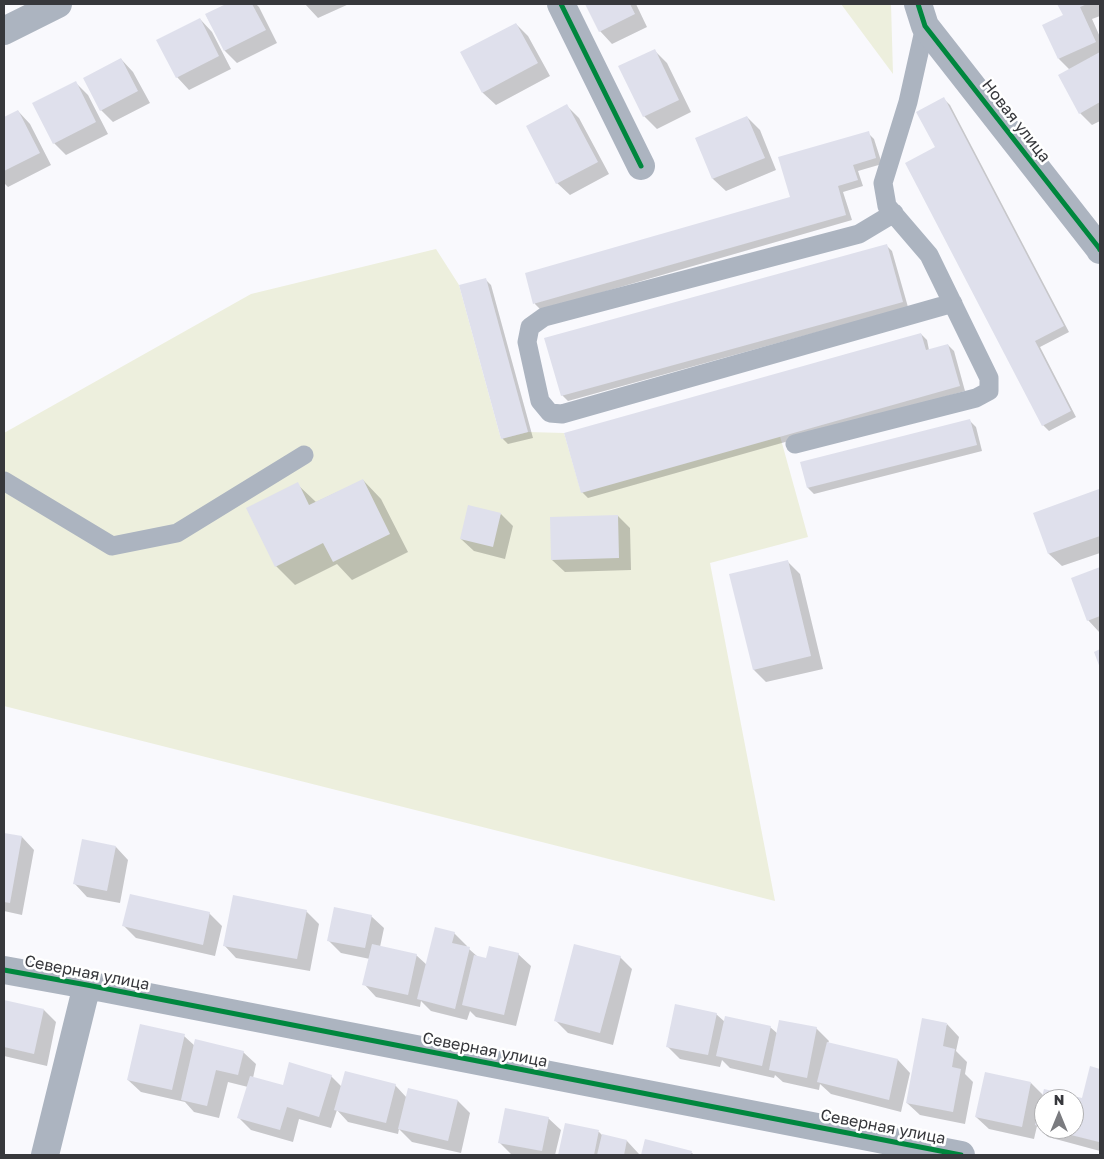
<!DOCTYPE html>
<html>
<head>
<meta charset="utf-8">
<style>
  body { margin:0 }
  #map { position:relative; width:1104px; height:1159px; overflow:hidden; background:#f9f9fd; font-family:"Golos Text",sans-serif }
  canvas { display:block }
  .frame { position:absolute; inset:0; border:5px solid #37383c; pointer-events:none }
  .north { position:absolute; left:1034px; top:1089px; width:50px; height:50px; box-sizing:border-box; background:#fff; border:1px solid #afafb1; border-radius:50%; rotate:0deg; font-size:14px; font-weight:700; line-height:20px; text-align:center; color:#37383c }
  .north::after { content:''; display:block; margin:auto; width:18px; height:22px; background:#7b7c80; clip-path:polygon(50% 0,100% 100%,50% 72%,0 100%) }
</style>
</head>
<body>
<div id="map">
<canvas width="1104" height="1159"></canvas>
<div class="frame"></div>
<div class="north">N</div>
</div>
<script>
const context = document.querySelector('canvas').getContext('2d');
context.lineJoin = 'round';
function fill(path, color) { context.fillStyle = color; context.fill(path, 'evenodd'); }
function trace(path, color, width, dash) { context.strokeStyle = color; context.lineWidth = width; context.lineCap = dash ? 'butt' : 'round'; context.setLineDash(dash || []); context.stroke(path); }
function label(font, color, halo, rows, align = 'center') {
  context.font = font + ' "Golos Text",sans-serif'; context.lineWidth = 5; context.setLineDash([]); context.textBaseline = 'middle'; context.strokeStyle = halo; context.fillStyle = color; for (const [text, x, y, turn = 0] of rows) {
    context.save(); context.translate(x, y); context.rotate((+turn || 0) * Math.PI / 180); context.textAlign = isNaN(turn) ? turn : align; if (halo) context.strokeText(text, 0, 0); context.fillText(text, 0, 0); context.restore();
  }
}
const green = new Path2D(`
  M841 4H891L893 74Z
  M436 249 459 285 501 439 528 432 564 433 581 492 780 436 808 537 710 563 775 901 4 706V433L251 294Z`);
const shadow = new Path2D(`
  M228 4H256L259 7 277 43 237 63 225 51 206 15Z
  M305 4H349L318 18Z
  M587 4H636L647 27 612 44 600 31Z
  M1059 4H1100V16L1092 19 1100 37V121L1092 125 1080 113 1070 70 1059 59 1064 16Z
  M200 19 212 32 231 69 189 90 177 77Z
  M516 24 528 36 550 76 496 105 483 93 462 53Z
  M654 50 667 63 691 112 657 129 644 116Z
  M121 59 133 72 150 103 113 122 101 110Z
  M76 83 88 95 108 134 66 155 54 143Z
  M944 99 950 105 1069 332 1040 347 1076 417 1049 431 1043 425 936 148Z
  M567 106 579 118 609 174 570 195 557 183Z
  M18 111 30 124 51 165 8 187 4 183V118Z
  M747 117 760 130 776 170 726 191 713 179 696 139Z
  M868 133 874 139 882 164 858 171 863 186 843 192 852 220 541 310 535 304 526 274 791 198Z
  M886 245 892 251 908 307 568 401 562 395Z
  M485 279 491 285 533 438 508 444 502 438Z
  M921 334 927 340 929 350 948 345 954 351 965 391 588 498 582 492Z
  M970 421 976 427 982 451 814 494 808 488 802 463Z
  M363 480 381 499 408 552 352 580 337 564 295 585 276 566 297 484 316 502Z
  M1099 490 1100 492V553L1062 566 1049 554 1035 513Z
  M501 514 513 526 505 559 474 551 461 539Z
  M618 516 630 528 631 570 565 572 552 560Z
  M787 561 800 574 823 669 766 682 754 670 731 575Z
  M1100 569V633L1088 620 1073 578Z
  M4 834 22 837 34 850 22 915 4 911Z
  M83 841 116 847 128 860 120 903 87 897 75 884Z
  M306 911 319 924 310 971 236 958 224 945Z
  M209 913 222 926 215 956 136 938 124 926Z
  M371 916 384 928 380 947 416 955 427 965 454 933 467 946 466 948 469 949 478 957 487 959 518 954 531 966 516 1026 476 1017 470 1011 467 1020 431 1011 421 1001 420 1007 376 997 364 984 370 959 341 953 328 940Z
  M620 957 632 969 613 1045 568 1033 555 1020Z
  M4 1001 44 1010 56 1022 47 1066 4 1056Z
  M716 1014 725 1022 770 1027 778 1034 816 1028 829 1041 828 1043 898 1060 910 1073 901 1112 831 1094 820 1084 819 1090 783 1082 775 1075 774 1078 730 1068 722 1060 720 1067 680 1059 667 1046Z
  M947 1024 959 1037 956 1051 967 1062 965 1074 973 1082 965 1124 920 1115 907 1103Z
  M184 1036 195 1046 243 1052 256 1064 253 1078 284 1087 331 1076 342 1087 395 1085 407 1098 458 1101 470 1113 461 1153 412 1142 399 1129 398 1134 348 1122 337 1110 331 1128 299 1119 293 1142 251 1130 239 1118 248 1087 228 1082 219 1118 194 1112 185 1102 141 1092 128 1080Z
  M1091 1068 1100 1071V1151L1048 1137 1037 1126 1034 1139 989 1129 976 1117 1031 1083 1044 1096 1045 1090 1082 1100ZM1044 1099H1074V1129H1044Z
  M548 1118 561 1130 555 1155H512L500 1143Z
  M566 1125 599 1132 603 1136 627 1141 639 1154V1155H559Z
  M645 1141 692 1153 694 1155H642Z`);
const building = new Path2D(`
  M226 4H252L266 30 224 51 205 14Z
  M585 4H630L635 14 599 32Z
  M1057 4H1087L1080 7 1096 42 1058 59 1042 25 1063 15Z
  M200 18 219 56 176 78 156 40Z
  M516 23 538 63 482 93 460 52Z
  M655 49 679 100 643 117 618 66Z
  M1100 52V102L1079 114 1058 75Z
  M121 58 138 91 100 111 83 78Z
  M76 81 96 122 53 144 32 103Z
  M944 97 1064 326 1035 341 1071 411 1042 426 905 163 935 147 916 112Z
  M567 104 598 162 556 184 526 126Z
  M18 110 40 153 4 171V117Z
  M747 116 765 158 712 179 695 138Z
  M869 131 876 158 853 165 858 180 838 186 846 215 533 304 525 273 790 197 778 157Z
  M887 244 903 302 561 396 544 338Z
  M486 278 528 432 501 439 459 285Z
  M921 333 926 350 948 344 960 386 581 493 564 433Z
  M970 419 977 445 807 488 800 462Z
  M363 479 390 534 333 562 323 543 275 567 246 508 298 482 309 505Z
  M1099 489 1100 536 1048 554 1033 513Z
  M468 505 501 513 493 547 460 539Z
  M618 515 619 558 551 560 550 517Z
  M788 560 811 656 753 670 729 574Z
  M1100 567V616L1087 621 1071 578Z
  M1100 649V668L1094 652Z
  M4 833 22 836 10 903 4 902Z
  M82 839 116 846 107 891 73 884Z
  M130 894 210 912 203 945 122 926Z
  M233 895 307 910 297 959 223 946Z
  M334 907 372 915 365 948 327 941Z
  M435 927 455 932 452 943 470 947 455 1009 417 999Z
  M372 944 417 954 408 995 362 985Z
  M574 944 621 956 600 1033 554 1021Z
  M489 946 519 953 504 1015 462 1005 474 955 486 958Z
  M4 1000 44 1009 34 1054 4 1047Z
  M675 1004 717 1013 708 1055 666 1047Z
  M725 1016 771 1026 762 1066 716 1056Z
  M922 1018 947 1023 943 1046 955 1049 952 1067 961 1069 953 1112 906 1103Z
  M779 1020 817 1027 807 1078 769 1070Z
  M140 1024 185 1034 172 1090 127 1080Z
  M195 1039 244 1051 238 1075 216 1070 207 1106 181 1100Z
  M827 1042 898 1059 889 1100 817 1082Z
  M289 1062 332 1075 319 1117 287 1107 280 1130 237 1118 250 1076 283 1085Z
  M1090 1066 1100 1069V1136L1099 1142 1051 1130 1074 1129V1099H1044V1128L1035 1125 1044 1089 1082 1098Z
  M345 1071 396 1084 386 1123 334 1110Z
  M985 1072 1031 1082 1022 1127 975 1117Z
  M408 1088 458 1100 448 1141 398 1129Z
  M505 1108 549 1117 542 1151 498 1143Z
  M565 1123 599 1130 594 1155H558Z
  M602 1134 627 1140 624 1155H597Z
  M645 1139 692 1151 691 1155H641Z`);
const service = new Path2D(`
  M894 213 859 234 544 317 530 327 527 342 540 401 550 413 562 414 953 303
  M795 444 976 398 989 391V378L929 255 887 206 883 183 908 102 925 26
  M4 481 112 546 177 533 304 455`);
const minor = new Path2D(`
  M561 4 641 166
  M918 4 925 26 1099 248 1100 250
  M4 31 58 4
  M4 970 87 985 961 1155
  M45 1155 87 985`);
const cycleway = new Path2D(`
  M561 4 641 166
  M918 4 925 26 1099 248 1100 250
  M4 970 87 985 961 1155`);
const streetNames = [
  ["Новая улица",1016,121,52],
  ["Северная улица",87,973,11],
  ["Северная улица",485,1050,11],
  ["Северная улица",883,1127,11]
];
fill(green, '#edefdd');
fill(shadow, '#0003');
fill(building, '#dfe0ec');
trace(service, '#acb4c0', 19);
trace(minor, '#acb4c0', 28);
trace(cycleway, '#00873e', 5);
label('16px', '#37383c', '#fff', streetNames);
</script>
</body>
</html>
